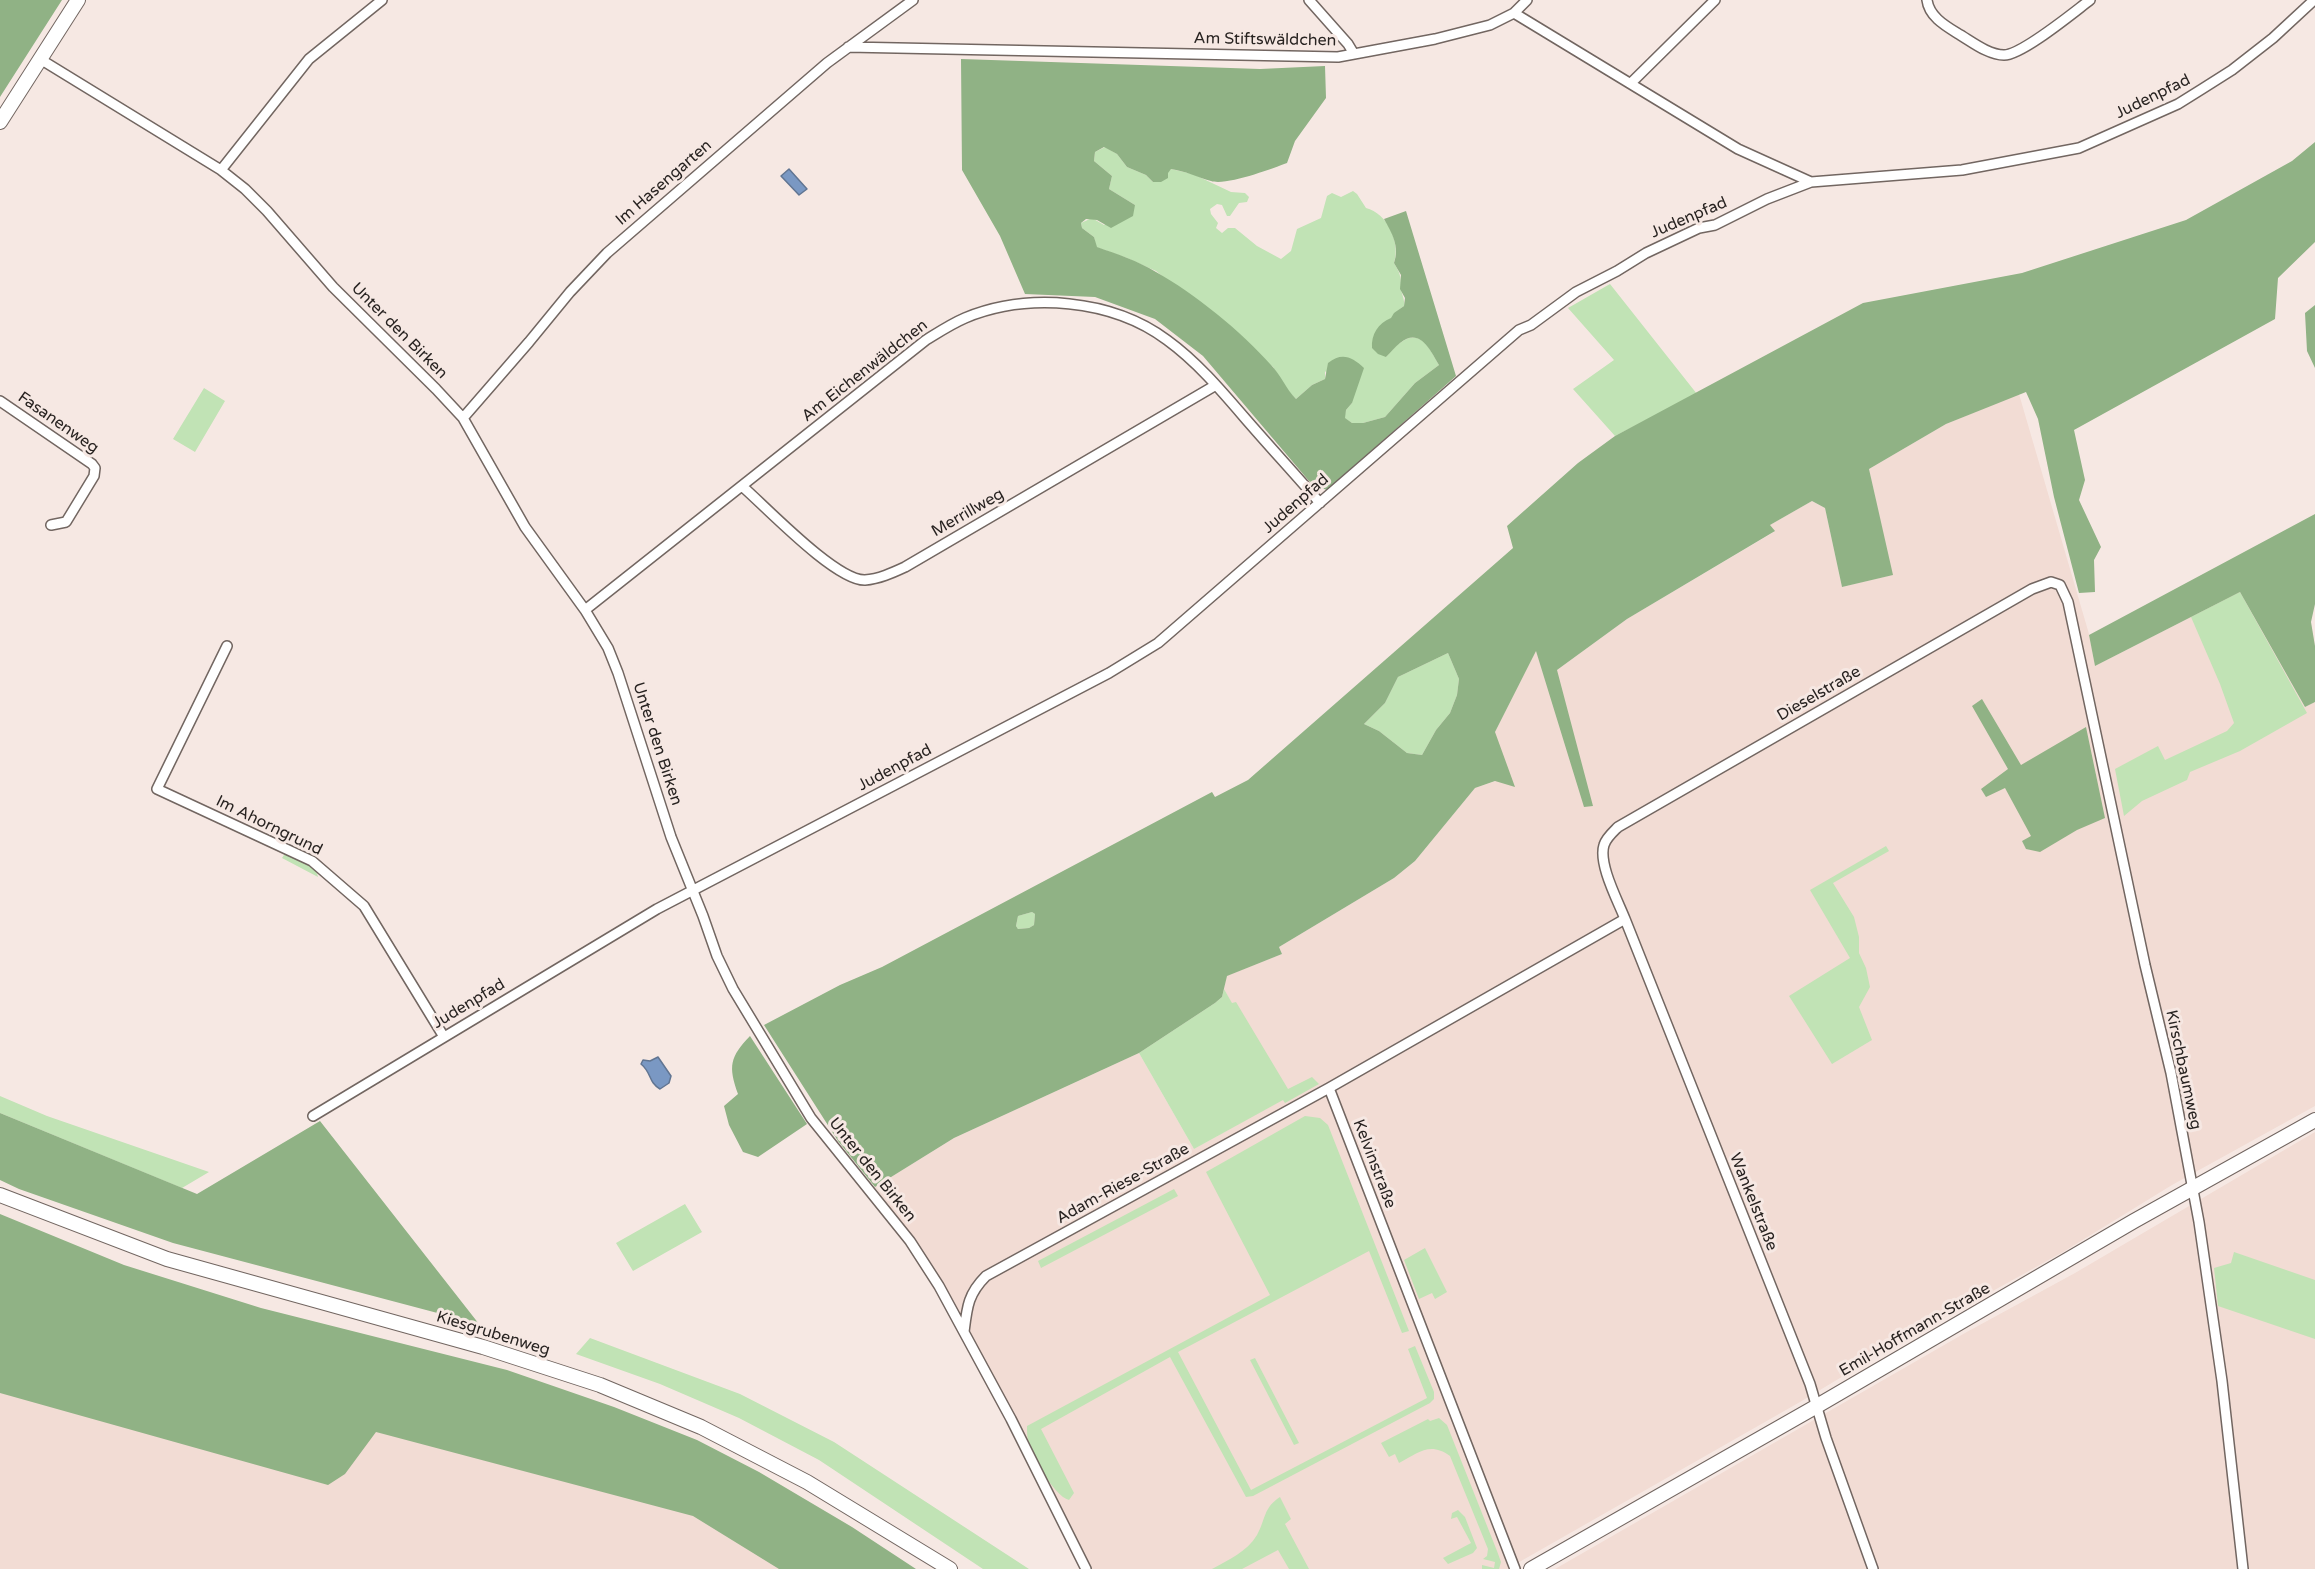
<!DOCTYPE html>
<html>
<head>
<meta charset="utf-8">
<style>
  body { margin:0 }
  canvas { display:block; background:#f6e8e3 }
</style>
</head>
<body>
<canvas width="2315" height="1569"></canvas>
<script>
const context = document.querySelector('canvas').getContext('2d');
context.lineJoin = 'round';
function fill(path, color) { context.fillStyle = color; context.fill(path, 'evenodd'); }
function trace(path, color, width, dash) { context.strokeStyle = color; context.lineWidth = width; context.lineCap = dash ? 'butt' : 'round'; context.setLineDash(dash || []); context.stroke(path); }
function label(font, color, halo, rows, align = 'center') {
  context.font = font + ' "Varela Round",sans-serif'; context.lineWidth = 6; context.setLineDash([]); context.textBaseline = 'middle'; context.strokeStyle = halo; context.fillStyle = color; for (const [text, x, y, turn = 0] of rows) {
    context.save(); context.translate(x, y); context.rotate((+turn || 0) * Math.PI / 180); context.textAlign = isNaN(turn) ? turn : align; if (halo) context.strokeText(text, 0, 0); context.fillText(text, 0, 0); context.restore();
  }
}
const built = new Path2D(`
  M2019 394 2089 634 2095 666 2240 592 2305 707 2315 702V1106L2172 1185 2063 1252 1890 1348 1800 1402 1507 1569H1091L1028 1442 950 1297 916 1242 875 1187 954 1138 1139 1053 1194 1149 1283 1099 1224 989 1226 976 1282 954 1279 947 1394 878 1415 861 1475 788 1496 781 1495 732 1536 650 1546 682 1557 670 1627 619 1774 532 1770 525 1812 501 1825 508 1842 587 1892 575 1869 469 1946 424Z
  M2315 1132V1569H1555L1965 1333 2075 1273Z
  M0 1325 557 1447 820 1569H0Z`);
const green = new Path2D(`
  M1105 147 1117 154 1127 167 1146 175 1153 182 1171 169 1193 174 1231 192 1245 193 1249 197 1247 202 1239 203 1230 216H1227L1222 205 1217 204 1210 209 1211 214 1218 223 1216 228 1222 233 1228 228H1235L1257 246 1281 259 1291 251 1297 229 1321 218 1327 196 1332 193 1341 197 1353 191 1357 194 1366 208C1387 213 1401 242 1394 263 1400 273 1401 276 1401 287 1401 294 1405 298 1404 306 1386 318 1388 336 1386 357 1390 353 1395 346 1400 343 1421 327 1430 350 1439 365L1415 383 1385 417 1363 423H1352L1344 418 1346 410 1352 403 1325 371V379L1312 385 1296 399 1287 390 1273 367 1156 271 1127 258 1096 247 1094 237 1082 228 1081 223 1092 218 1104 225 1135 205 1109 189 1112 176 1094 161 1095 152Z
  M1610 284 1697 394 1615 436 1573 389 1614 360 1568 308Z
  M204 388 225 401 195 452 173 439Z
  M2240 592 2307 713 2240 751 2190 772 2187 780 2142 801 2124 816 2115 769 2158 746 2165 760 2227 731 2234 723 2220 684 2191 617Z
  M1448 653 1459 679 1457 695 1450 713 1436 730 1422 755 1407 753 1379 731 1364 724 1385 703 1398 677Z
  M1886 846 1889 851 1833 883 1854 917 1859 937V953L1866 968 1870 987 1859 1007 1872 1040 1832 1064 1789 996 1850 958 1810 890Z
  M286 852C298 858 316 863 318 877L282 858Z
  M1032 912 1035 914 1034 925 1029 928 1018 929 1016 926 1018 916Z
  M1224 989 1232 1003 1236 1002 1288 1089 1312 1077 1319 1084 1285 1103 1283 1100 1194 1149 1139 1053 1215 1003 1222 997Z
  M0 1096 47 1116 209 1172 182 1188 0 1113Z
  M1305 1116 1320 1118 1328 1125 1409 1331 1402 1333 1369 1251 1178 1352 1251 1490 1427 1398 1408 1349 1415 1346 1434 1392V1399L1430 1403 1253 1496 1246 1497 1170 1357 1041 1429 1074 1493 1069 1500C1054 1496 1031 1455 1028 1441 1027 1436 1027 1431 1027 1426L1270 1295 1206 1172Z
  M1174 1189 1178 1196 1041 1268 1038 1261Z
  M685 1204 702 1232 633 1271 616 1243Z
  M1425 1248 1447 1292 1435 1299 1432 1293 1419 1299 1404 1260Z
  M2234 1252 2315 1280V1339L2218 1306 2214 1268 2231 1263Z
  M590 1338 740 1394 834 1442 1029 1569H983L819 1460 739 1418 660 1384 576 1354Z
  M1255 1358 1299 1443 1294 1445 1250 1360Z
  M1439 1418 1447 1425 1497 1551 1501 1562 1499 1569H1482V1565L1494 1568 1495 1562 1483 1559 1487 1556 1488 1549 1450 1456C1430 1441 1418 1453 1399 1463L1395 1454 1389 1457 1381 1443 1428 1419 1430 1421Z
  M1280 1497 1291 1519 1285 1524 1309 1569H1289L1278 1550 1242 1569H1212C1228 1560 1247 1552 1257 1535 1266 1519 1263 1508 1280 1497Z
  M1458 1510 1465 1517 1477 1548 1473 1553 1448 1564 1443 1558 1471 1543 1457 1517 1451 1519 1452 1513Z`);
const forest = new Path2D(`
  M0 0H62L0 97Z
  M961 59 1260 69 1325 66 1326 98 1295 141 1287 163C1271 169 1226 186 1211 181 1197 177 1185 171 1171 169L1168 173V178L1161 182H1153L1146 175 1127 167 1117 154 1104 147 1095 152 1094 161 1112 176 1109 189 1135 205 1133 216 1111 228 1097 220 1086 219 1081 223 1082 228 1094 237 1097 247C1117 254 1138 261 1156 272 1194 293 1242 332 1271 365 1281 375 1286 389 1296 399L1312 385 1325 379 1328 363C1342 352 1352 357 1364 368L1352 403 1346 410 1345 418 1352 423H1363L1385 417 1415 383 1439 365C1430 350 1420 327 1400 343 1395 347 1390 353 1386 357L1378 354 1372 348C1371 335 1378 323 1391 318L1394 313 1404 306 1405 298 1400 289 1401 275 1394 263C1400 247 1392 233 1384 219L1406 211 1456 376 1327 490 1319 487 1309 481 1203 356 1155 319 1095 297 1025 294 1000 236 962 170Z
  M2315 142V242L2278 278 2275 319 2074 430 2085 480 2079 500 2101 547 2094 560 2095 592 2079 593 2054 497 2038 419 2026 392 1946 424 1869 469 1893 575 1842 587 1825 508 1812 501 1770 525 1775 531 1627 619 1557 670 1593 806 1584 807 1536 651 1495 732 1515 787 1495 781 1475 788 1415 861 1394 878 1279 947 1282 954 1227 976 1222 997 1215 1003 1139 1053 954 1138 875 1187 838 1141 764 1025 840 985 882 967 1212 792 1215 797 1248 780 1513 548 1507 526 1578 463 1615 436 1863 303 2022 273 2186 220 2292 161ZM1448 653 1459 679 1457 695 1450 713 1436 730 1422 755 1407 753 1379 731 1364 724 1385 703 1398 677ZM1032 912 1035 914 1034 925 1029 928 1018 929 1016 926 1018 916Z
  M2315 305V368L2307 351 2305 313Z
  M2315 514V604L2311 622 2315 646V702L2305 707 2240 592 2095 666 2089 635Z
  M1982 699 2021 765 2086 727 2105 818 2077 830 2040 852 2026 849 2022 841 2031 836 2005 788 1986 797 1981 789 2008 769 1972 706Z
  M750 1036 807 1124 758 1157 743 1152 729 1125 724 1106 738 1094C728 1066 730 1057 750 1036Z
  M0 1113 197 1194 320 1121 479 1324 173 1243 19 1189 0 1180Z
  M0 1214 124 1265 261 1308 507 1370 614 1407 697 1440 759 1472 852 1527 916 1569H779L693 1516 376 1432 345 1474 328 1485 0 1393Z`);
const water = new Path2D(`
  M789 169 807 189 799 195 781 176Z
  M658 1057 671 1076 669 1083 660 1089C648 1082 652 1073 641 1064L643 1060 650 1061Z`);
const street = new Path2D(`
  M1309 0 1348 44 1354 54
  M1927 0C1929 16 1944 25 1957 33 1971 41 1988 55 2004 55 2022 55 2074 12 2090 0
  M1514 13 1738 149 1811 182
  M848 47 1338 57 1435 39 1490 25 1514 13 1527 0
  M40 59 221 170 245 189 267 211 333 287 436 389 463 418 525 527 585 610 608 648 618 673 671 837 703 916 717 956 733 989 811 1118 910 1241 939 1286 1011 1419 1086 1569
  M1631 83 1715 0
  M221 170 309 59 382 0
  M0 401 92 464 95 468 94 476 66 522 51 525
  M463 418 529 342 570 292 607 253 827 63 913 0
  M743 487C766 507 836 581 865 580 879 579 892 573 905 567L1216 385
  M585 610 926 340C939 332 951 324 965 318 1028 292 1112 299 1167 340 1196 361 1220 389 1244 417 1269 446 1295 474 1320 503
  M227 646 157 789 312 861 364 906 444 1037
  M1329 1088 1515 1569
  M313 1116 657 909 1109 673 1158 643 1519 330 1531 325 1576 292 1617 271 1646 253 1699 228 1715 225 1767 199 1811 182 1962 170 2079 148 2178 104 2202 89 2232 70 2273 38 2314 0
  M964 1332C967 1307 968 1294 986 1276L1329 1088 1625 919
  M1873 1569 1826 1438 1810 1384 1625 919C1618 901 1598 864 1604 845 1606 838 1613 832 1618 827L2032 589 2051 582 2060 585 2068 602 2145 965 2171 1073 2199 1222 2222 1381 2243 1569`);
const secondary = new Path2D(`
  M0 122 78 0
  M0 1195 167 1259 483 1347 600 1385 701 1427 807 1482 950 1569
  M1531 1569 1817 1406 2134 1221 2315 1120`);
const streetNames = [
  ["Am Stiftswäldchen",1265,40,1],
  ["Judenpfad",2153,97,-26],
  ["Im Hasengarten",664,183,-41],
  ["Judenpfad",1689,218,-23],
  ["Unter den Birken",399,331,45],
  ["Am Eichenwäldchen",865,371,-38],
  ["Fasanenweg",58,423,35],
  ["Judenpfad",1296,504,-41],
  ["Merrillweg",968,513,-30],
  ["Dieselstraße",1819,694,-30],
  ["Unter den Birken",657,744,72],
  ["Judenpfad",895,768,-28],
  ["Im Ahorngrund",269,826,26],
  ["Judenpfad",469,1004,-31],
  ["Kirschbaumweg",2183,1070,78],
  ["Kelvinstraße",1374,1164,69],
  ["Unter den Birken",872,1170,51],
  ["Adam-Riese-Straße",1123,1184,-29],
  ["Wankelstraße",1753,1202,68],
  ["Emil-Hoffmann-Straße",1915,1330,-30],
  ["Kiesgrubenweg",493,1334,17]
];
fill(built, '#f2dcd4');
fill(green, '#c1e3b5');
fill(forest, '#90b285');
fill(water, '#7a98c3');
trace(water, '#617592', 1.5);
trace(street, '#726661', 12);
trace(secondary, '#726661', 16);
trace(street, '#fff', 9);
trace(secondary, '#fff', 14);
label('16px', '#282321', '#f6e8e3', streetNames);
</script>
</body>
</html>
